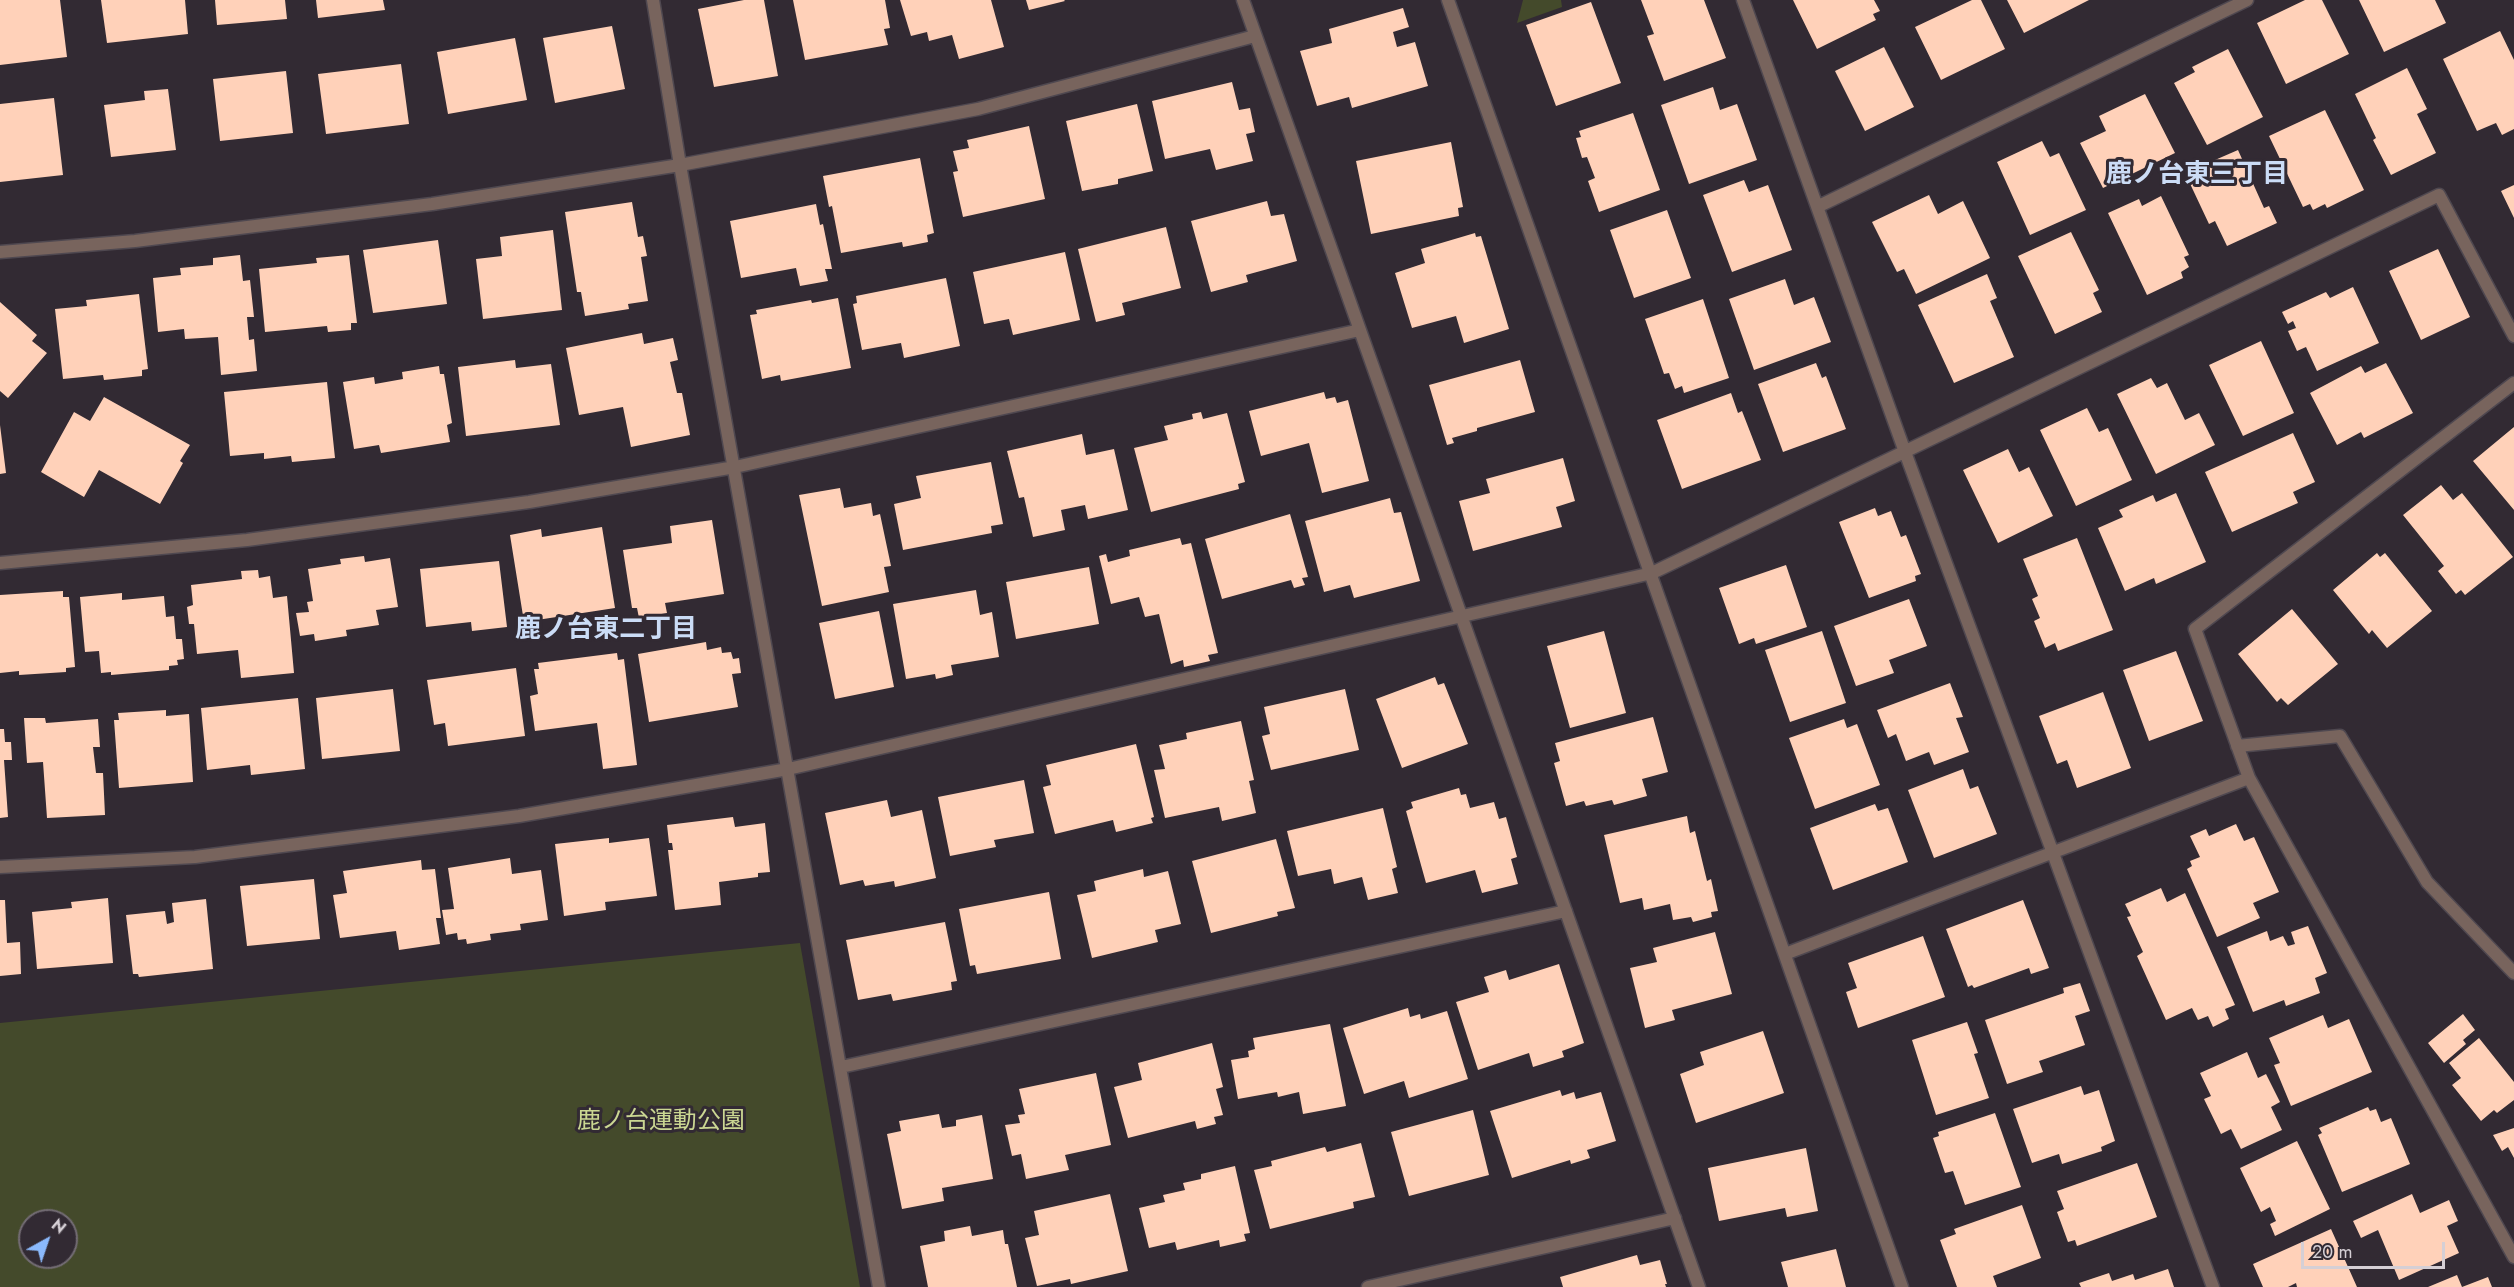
<!DOCTYPE html>
<html>
<head>
<meta charset="utf-8">
<style>
  body { margin:0 }
  #map { position:relative; width:2514px; height:1287px; overflow:hidden; background:#322a33; font-family:Jost,sans-serif }
  canvas { display:block }
  .north { position:absolute; left:18px; top:1209px; width:60px; height:60px; box-sizing:border-box; background:#322a33; border:2px solid #736c74; border-radius:50%; rotate:40deg; font-size:16px; font-weight:700; line-height:24px; text-align:center; color:#d5cfd5 }
  .north::after { content:''; display:block; margin:auto; width:21px; height:27px; background:#8bb9fc; clip-path:polygon(50% 0,100% 100%,50% 72%,0 100%) }
  .scale { position:absolute; left:2301px; top:1242px; width:144px; height:27px; box-sizing:border-box; border:3px solid #d5cfd5; border-top:0; padding-left:8px; font-size:18px; line-height:21px; white-space:nowrap; color:#d5cfd5; -webkit-text-stroke:4px #322a33; paint-order:stroke }
</style>
</head>
<body>
<div id="map">
<canvas width="2514" height="1287"></canvas>
<div class="north">N</div>
<div class="scale">20 m</div>
</div>
<script>
const context = document.querySelector('canvas').getContext('2d');
context.lineJoin = 'round';
function fill(path, color) { context.fillStyle = color; context.fill(path, 'evenodd'); }
function trace(path, color, width, dash) { context.strokeStyle = color; context.lineWidth = width; context.lineCap = dash ? 'butt' : 'round'; context.setLineDash(dash || []); context.stroke(path); }
function label(font, color, halo, rows, align = 'center') {
  context.font = font + ' Jost,"Noto Sans JP",sans-serif'; context.lineWidth = 6; context.setLineDash([]); context.textBaseline = 'middle'; context.strokeStyle = halo; context.fillStyle = color; for (const [text, x, y, turn = 0] of rows) {
    context.save(); context.translate(x, y); context.rotate((+turn || 0) * Math.PI / 180); context.textAlign = isNaN(turn) ? turn : align; if (halo) context.strokeText(text, 0, 0); context.fillText(text, 0, 0); context.restore();
  }
}
const green = new Path2D(`
  M1523 0H1561L1562 7 1517 23Z
  M800 943 860 1287H0V1023ZM30 1221H66V1257H30Z`);
const building = new Path2D(`
  M0 0H60L67 57 0 65Z
  M101 0H185L188 34 107 43Z
  M215 0H285L287 19 217 25Z
  M316 0H383L385 10 318 18Z
  M744 0H764L778 76 714 87 698 9Z
  M793 0H885L890 28 884 29 888 45 805 60Z
  M900 0H991L1004 47 959 59 952 35 929 41 927 32 911 36Z
  M1026 0H1064L1065 1 1029 10Z
  M1641 0H1704L1726 58 1664 81 1647 36 1654 34Z
  M1793 0H1874L1880 11 1873 14 1876 20 1817 49Z
  M1972 0H1981L2005 49 1941 80 1915 27Z
  M2007 0H2089L2024 33Z
  M2305 0H2322L2349 54 2286 84 2257 23Z
  M2359 0H2435L2446 23 2384 52Z
  M1591 2 1621 83 1556 106 1526 25Z
  M1403 8 1409 27 1393 32 1397 47 1415 42 1428 86 1352 108 1349 97 1317 106 1300 51 1332 43 1329 29Z
  M612 26 625 89 555 103 543 38Z
  M2500 31 2514 60V129L2502 135 2496 123 2477 131 2443 59Z
  M515 38 527 100 448 114 437 52Z
  M1884 47 1914 107 1865 131 1835 71Z
  M2228 49 2263 117 2207 145 2174 83 2195 72 2192 67Z
  M401 64 409 124 326 134 318 74Z
  M2407 68 2427 109 2417 114 2436 153 2391 175 2373 140 2376 138 2355 94Z
  M286 71 293 133 220 141 213 79Z
  M1232 82 1239 110 1250 108 1255 132 1246 134 1253 161 1216 170 1210 149 1165 159 1152 101Z
  M1713 87 1720 110 1737 104 1757 160 1689 184 1661 105Z
  M168 89 176 150 111 157 104 105 145 100 144 91Z
  M2145 94 2175 153 2103 188 2080 143 2106 131 2099 116Z
  M54 98 63 175 0 182V104Z
  M1137 104 1153 171 1118 179V184L1082 191 1066 121Z
  M2325 110 2364 190 2327 208 2325 204 2313 210 2310 204 2303 207 2269 136Z
  M1633 113 1660 190 1599 212 1588 181 1595 178 1587 157 1582 158 1576 138 1581 137 1579 131Z
  M1029 126 1045 199 963 217 953 172 958 171 953 151 969 148 967 140Z
  M2042 141 2050 157 2059 153 2086 210 2030 235 1997 162Z
  M1451 142 1463 207 1458 208 1459 216 1371 234 1356 161Z
  M2238 150 2264 208 2269 206 2277 223 2227 246 2215 221 2209 224 2185 173Z
  M920 158 934 233 927 235 928 242 903 247 902 242 841 253 832 206 829 207 823 176Z
  M1744 180 1749 192 1768 185 1792 250 1732 272 1703 195Z
  M2514 185V218L2501 191Z
  M1929 195 1938 214 1963 201 1990 258 1916 294 1904 269 1897 272 1872 222Z
  M2161 196 2189 255 2184 257 2189 267 2181 272 2183 278 2147 295 2108 213 2139 199 2142 206Z
  M1267 201 1271 216 1284 214 1297 261 1246 275 1248 282 1211 292 1191 221Z
  M632 202 638 237 643 236 647 256 641 257 648 301 628 304 629 309 585 316 581 292H577L565 212Z
  M816 204 820 225 823 224 832 269H825L828 281 800 286 796 268 741 278 730 221Z
  M1667 210 1691 278 1634 298 1610 230Z
  M1166 227 1181 288 1122 303 1125 315 1096 322 1078 249Z
  M553 230 562 310 483 319 476 259 502 256 500 237Z
  M2071 232 2099 290 2093 293 2102 312 2055 334 2018 256Z
  M1475 233 1476 237 1481 236 1509 329 1464 343 1456 316 1412 328 1395 273 1425 263 1421 249Z
  M438 240 447 304 373 313 363 250Z
  M2438 249 2470 317 2421 340 2389 271Z
  M1065 252 1080 320 1013 335 1009 319 984 324 973 272Z
  M240 255 243 281 250 280 254 317H247L249 340 254 339 257 371 221 375 218 337 185 339 184 329 158 332 153 278 181 275 180 268 213 265V258Z
  M349 255 357 323H351V330L328 332 327 326 265 332 259 269 317 263 316 258Z
  M1987 274 1997 298 1990 301 2014 357 1954 383 1918 305Z
  M946 278 960 346 904 358 901 343 862 350 853 304 857 303 856 296Z
  M1785 279 1794 305 1814 297 1831 342 1754 370 1729 299Z
  M2353 287 2379 343 2317 371 2306 347 2297 351 2288 331 2296 328 2293 321 2288 324 2282 312 2326 292 2330 298Z
  M139 294 148 369 142 370V376L104 380 103 375 63 379 55 309 87 306 86 300Z
  M838 298 851 368 781 381 780 375 762 379 750 315 757 314 756 310 811 300 812 303Z
  M1703 299 1729 378 1684 393 1682 386 1675 389 1669 373 1664 374 1645 319Z
  M0 302 37 335 32 341 47 353 8 398 0 391Z
  M642 333 644 344 673 338 678 360 670 362 677 393H682L690 435 631 447 623 407 579 415 566 348Z
  M2261 341 2294 413 2243 436 2209 365Z
  M515 360 516 368 551 364 560 425 466 436 458 367Z
  M1520 360 1535 412 1477 428V431L1452 438 1454 443 1447 445 1429 385Z
  M1816 363 1822 378 1826 376 1846 429 1783 452 1758 384Z
  M2386 363 2413 413 2364 438 2361 432 2337 445 2310 393 2361 366 2365 373Z
  M439 366 440 374H444L452 423 447 425 450 442 381 453 379 445 354 449 343 382 374 377 375 384 403 379 402 372Z
  M2151 378 2157 388 2167 383 2185 420 2199 413 2215 445 2156 474 2117 394Z
  M327 382 335 458 292 462 291 456 264 459V453L230 456 224 392Z
  M1324 392 1326 399 1335 397 1337 403 1348 400 1369 481 1322 493 1309 443 1261 456 1249 411Z
  M1731 393 1738 413 1742 411 1761 460 1682 489 1657 420Z
  M104 397 190 445 180 461 183 463 160 504 99 470 84 497 41 472 74 412 90 421Z
  M2087 408 2099 432 2108 428 2132 480 2076 506 2040 430Z
  M1201 412 1203 419 1227 413 1245 482 1238 484 1239 489 1151 512 1134 448 1168 440 1164 426 1193 419 1192 414Z
  M0 425 6 473 0 474Z
  M2514 427V510L2473 461Z
  M2293 433 2315 482 2293 492 2298 503 2232 532 2205 472Z
  M1082 434 1086 455 1114 449 1128 510 1088 519 1085 505 1061 510 1065 530 1033 537 1024 497 1019 498 1007 451Z
  M2008 449 2019 472 2029 467 2053 516 1998 543 1963 470Z
  M1563 458 1575 501 1556 507 1562 527 1473 551 1459 501 1490 493 1486 479Z
  M991 462 1003 524 991 526 992 533 903 550 894 504 921 498 916 476Z
  M2441 485 2453 500 2462 493 2513 557 2465 595 2461 590 2456 594 2438 571 2444 566 2403 515Z
  M840 488 844 508 871 503 873 516 880 514 891 566 884 567 889 592 822 606 799 495Z
  M2176 493 2206 562 2156 584 2154 578 2125 591 2098 528 2123 517 2119 510 2153 495 2156 502Z
  M1390 498 1394 513 1401 512 1420 581 1354 598 1350 585 1324 592 1305 521Z
  M1875 508 1878 516 1891 511 1901 537 1906 535 1921 574 1915 576 1916 581 1869 598 1839 522Z
  M1290 514 1308 577 1302 578 1305 585 1294 588 1291 580 1222 599 1205 539Z
  M712 520 724 594 665 603 667 613 639 618 637 608H632L623 550 672 543 670 526Z
  M602 527 615 608 524 622 510 535 541 529 542 537Z
  M1180 538 1182 545 1191 543 1218 653 1208 655 1210 661 1184 667 1183 660 1171 664 1159 614 1145 617 1139 597 1111 604 1099 556 1106 554 1108 562 1130 556 1129 550Z
  M2077 538 2113 630 2058 651 2055 643 2045 648 2034 621 2040 618 2032 599 2038 596 2023 559Z
  M2377 553 2380 557 2385 553 2432 611 2387 648 2372 630 2369 634 2333 590Z
  M364 556 365 562 390 558 398 607 376 610 379 625 346 630 347 636 315 641 314 634 300 636 296 613 309 612 307 602 313 601 308 569 341 564 340 559Z
  M499 561 507 627 472 631 471 622 426 627 420 569Z
  M1786 565 1807 627 1756 644 1754 638 1739 644 1719 588Z
  M1089 567 1099 624 1016 639 1006 582Z
  M258 570 259 578 270 576 273 598 287 596 294 673 241 678 238 650 197 654 194 624H189L187 607 193 605 191 585 242 579 241 571Z
  M976 590 980 615 992 612 999 657 951 665 953 675 936 679 935 674 906 679 893 604Z
  M63 591V597H69L75 667 66 668V672L19 675V671L0 673V595Z
  M122 593V600L164 596 166 617 174 616 176 639H182L184 659 177 660 178 665 169 666V670L111 675V672L101 673 99 651 85 652 80 597Z
  M1909 599 1927 646 1889 660 1894 673 1856 686 1834 626Z
  M2292 609 2338 664 2288 705 2281 698 2277 702 2238 654Z
  M879 611 894 687 835 699 819 623Z
  M1604 631 1626 713 1570 728 1547 646Z
  M1822 631 1846 703 1790 722 1765 650Z
  M706 642 707 650 721 647 722 653 731 652 733 659 739 658 741 673 732 674 738 707 649 722 638 654Z
  M2176 651 2203 721 2149 741 2123 670Z
  M617 653 618 660 624 659 637 765 603 769 597 723 535 731 530 696 538 694 534 669H539L538 663Z
  M516 668 525 736 448 746 445 723 434 725 427 680Z
  M1435 677 1438 685 1444 683 1468 744 1402 768 1376 699Z
  M1950 683 1963 717 1956 718 1969 752 1934 765 1929 752 1906 761 1896 734 1888 738 1877 710Z
  M393 689 400 751 322 759 316 698Z
  M1345 689 1359 750 1271 770 1262 736 1270 734 1264 707Z
  M2103 692 2131 768 2077 788 2067 760 2057 764 2039 716Z
  M298 698 305 769 251 775 250 765 207 770 201 708Z
  M166 710V716L189 714 193 782 119 788 114 720H119L118 713Z
  M1653 717 1668 772 1642 779 1647 796 1614 805 1612 800 1586 806 1584 801 1566 806 1554 763 1560 761 1555 743Z
  M24 718H45L46 723 98 719 100 747H93L96 773H103L105 815 47 818 43 762 27 763Z
  M1844 719 1847 728 1857 724 1880 785 1815 809 1789 738Z
  M1241 721 1254 780 1249 781 1256 813 1222 821 1219 807 1165 818 1154 770 1165 769 1159 745 1187 739 1186 733Z
  M0 729H4L5 742H11L12 760H4L8 817 0 818Z
  M1136 744 1154 817 1151 818 1153 823 1116 832 1113 820 1055 834 1043 787 1051 785 1046 765Z
  M1963 769 1970 789 1978 786 1997 834 1934 858 1908 790Z
  M1024 780 1034 833 994 840 996 847 950 856 938 797Z
  M1459 788 1461 795 1466 794 1470 808 1494 802 1499 819 1506 817 1517 857 1511 859 1518 884 1482 893 1475 870 1426 883 1406 811 1413 808 1411 802Z
  M887 800 891 817 922 810 936 878 895 887 894 881 865 886 863 880 840 885 825 813Z
  M1875 804 1878 811 1888 808 1908 862 1833 890 1810 828Z
  M1383 808 1397 867 1392 869 1398 893 1368 900 1362 877 1334 884 1331 869 1298 876 1287 831Z
  M1687 816 1690 833 1695 831 1707 881 1711 879 1718 911 1711 912 1712 917 1693 922 1691 917 1673 920 1670 904 1644 910 1642 898 1620 903 1604 835Z
  M733 817 735 827 765 823 770 872 758 873V877L719 882 721 905 675 910 668 850H673L672 843H669L667 825Z
  M2236 824 2244 841 2254 837 2279 892 2253 903 2260 918 2217 937 2187 869 2192 866 2190 861 2200 857 2190 836 2206 829 2209 836Z
  M609 838V843L649 838 657 896 605 902 606 910 564 916 555 844Z
  M1276 839 1295 908 1277 912 1278 916 1211 933 1192 861Z
  M510 858 512 874 541 870 548 920 520 924 521 930 490 934 491 940 467 944 466 939 458 940 457 933 446 935 442 910 454 909 448 868Z
  M421 860 422 870 435 869 441 918H436L440 944 399 950 396 931 340 938 333 895 347 893 343 871Z
  M1143 869 1144 877 1168 871 1181 924 1155 930 1158 942 1092 958 1077 895 1096 891 1094 881Z
  M314 879 320 939 247 946 240 886Z
  M2161 888 2167 902 2185 893 2235 1005 2225 1009 2229 1019 2213 1027 2208 1016 2198 1020 2192 1008 2166 1020 2137 956 2143 952 2127 917 2131 916 2125 904Z
  M1049 892 1061 959 977 974 975 965 970 966 959 909Z
  M108 898 113 963 37 969 32 912 72 908 71 902Z
  M206 899 213 969 139 977 138 974H133L126 915 165 911 167 924 174 922 172 903Z
  M0 900H5L7 943 20 942 21 974 0 976Z
  M2023 900 2049 968 2031 974 2029 968 1974 988 1972 985 1968 987 1946 929Z
  M945 922 957 981 951 982 952 990 893 1001 891 994 858 1000 846 940Z
  M2308 926 2327 973 2315 978 2320 993 2286 1006 2284 1000 2253 1012 2227 947 2267 931 2270 941 2283 936 2288 946 2295 944 2291 932Z
  M1715 932 1732 994 1672 1010 1675 1020 1645 1028 1630 968 1657 962 1653 948Z
  M1923 936 1945 997 1858 1028 1846 992 1857 988 1848 963Z
  M1559 964 1584 1043 1562 1051 1564 1057 1533 1067 1529 1053 1478 1070 1456 1002 1489 992 1484 977 1506 970 1509 980Z
  M2080 983 2090 1011 2075 1016 2085 1045 2039 1061 2043 1072 2007 1084 1985 1020 2064 993 2063 988Z
  M1408 1008 1410 1017 1420 1014 1421 1019 1447 1011 1468 1079 1409 1098 1404 1081 1364 1094 1343 1028Z
  M2463 1014 2475 1030 2463 1040 2466 1044 2444 1063 2428 1043Z
  M2323 1015 2328 1028 2349 1019 2372 1072 2291 1106 2274 1065 2280 1063 2269 1038Z
  M1967 1022 1978 1053 1974 1054 1989 1098 1936 1115 1912 1040Z
  M1330 1024 1346 1106 1303 1114 1299 1092 1278 1097 1277 1092 1238 1099 1231 1060 1249 1057 1248 1051 1255 1049 1253 1038Z
  M1763 1031 1784 1093 1696 1123 1680 1074 1704 1065 1700 1052Z
  M2479 1038 2514 1082V1100L2497 1113 2494 1110 2481 1121 2452 1085 2461 1078 2449 1063Z
  M1212 1043 1223 1087 1216 1089 1223 1115 1214 1117 1216 1124 1197 1129 1195 1121 1128 1138 1114 1087 1142 1080 1138 1063Z
  M2247 1052 2258 1078 2266 1074 2280 1102 2271 1107 2282 1130 2241 1149 2231 1129 2221 1134 2204 1099 2211 1096 2200 1073Z
  M1096 1073 1111 1145 1065 1155 1069 1170 1026 1179 1021 1154 1012 1156 1005 1125 1020 1123 1018 1115 1025 1114 1019 1089Z
  M2081 1086 2084 1095 2099 1090 2115 1141 2101 1147 2102 1151 2062 1164 2059 1154 2032 1163 2013 1109Z
  M1560 1090 1562 1096 1574 1092 1576 1099 1601 1092 1616 1141 1587 1150 1590 1158 1571 1164 1570 1160 1512 1178 1490 1111Z
  M2368 1107 2370 1111 2376 1109 2381 1122 2391 1118 2410 1164 2342 1192 2318 1135 2322 1133 2319 1128Z
  M1473 1110 1489 1175 1409 1196 1391 1132Z
  M1995 1113 2021 1187 1965 1205 1953 1171 1945 1173 1933 1138 1939 1136 1938 1132Z
  M939 1114 942 1128 956 1126V1120L982 1115 993 1179 942 1188 944 1201 902 1209 887 1134 901 1131 899 1121Z
  M2514 1128V1158L2508 1147 2502 1151 2493 1135Z
  M2297 1141 2330 1209 2275 1236 2270 1224 2276 1221 2270 1207 2261 1212 2240 1168Z
  M1361 1143 1375 1197 1353 1202 1354 1208 1270 1229 1254 1170 1272 1166 1271 1161 1325 1147 1327 1152Z
  M1806 1148 1818 1211 1787 1217 1785 1208 1719 1221 1708 1168Z
  M2137 1163 2157 1217 2077 1246 2075 1240 2068 1242 2057 1212 2064 1209 2057 1191Z
  M1235 1166 1250 1233 1244 1234 1246 1241 1220 1247 1219 1240 1177 1250 1175 1242 1149 1248 1139 1208 1165 1202 1163 1195 1185 1190 1183 1183 1201 1179V1174Z
  M1110 1194 1128 1271 1071 1284 1070 1279 1037 1286 1025 1238 1039 1235 1034 1211Z
  M2412 1194 2420 1213 2449 1200 2458 1221 2447 1226 2459 1253 2399 1280 2378 1230 2361 1238 2353 1221Z
  M2022 1205 2041 1258 1993 1276 1997 1287H1957L1940 1240 1956 1234 1954 1229Z
  M970 1226 972 1236 1003 1230 1005 1244H1008L1017 1287H928L920 1246 945 1241 944 1231Z
  M2331 1229 2357 1287H2297L2296 1283 2288 1287H2263L2253 1264Z
  M1836 1249 1846 1287H1788L1781 1262Z
  M1637 1255 1640 1265 1660 1260 1667 1284H1665L1666 1287H1563L1560 1277Z
  M2168 1269 2174 1287H2081L2079 1283 2109 1273 2112 1281 2133 1274 2135 1280Z
  M2457 1275 2462 1287H2428Z
  M2488 1277 2492 1287H2462Z`);
const minor = new Path2D(`
  M653 0 680 165 879 1287
  M1243 0 1699 1287
  M1448 0 1902 1287
  M1743 0 1905 452 2213 1287
  M1819 206 2247 0
  M0 252 135 241 432 204 680 165 978 109 1255 36
  M2514 383 2195 629 2249 778 2514 1257
  M0 563 247 540 529 502 735 467 1360 330
  M2237 746 2340 736 2427 882 2514 973
  M0 867 195 857 519 816 788 769 1652 573 2439 195 2514 336
  M1785 954 2249 778
  M841 1067 1566 911
  M1368 1287 1675 1218`);
const parkNames = [
  ["鹿ノ台運動公園",661,1122]
];
const neighbourhoodNames = [
  ["鹿ノ台東三丁目",2197,176],
  ["鹿ノ台東二丁目",606,631]
];
fill(green, '#444a2b');
fill(building, '#ffd1b9');
trace(minor, '#4f4850', 15);
trace(minor, '#78645d', 12);
label('24px', '#cbd792', '#322a33', parkNames);
label('bold 26px', '#cbdcf6', '#322a33', neighbourhoodNames);
</script>
</body>
</html>
